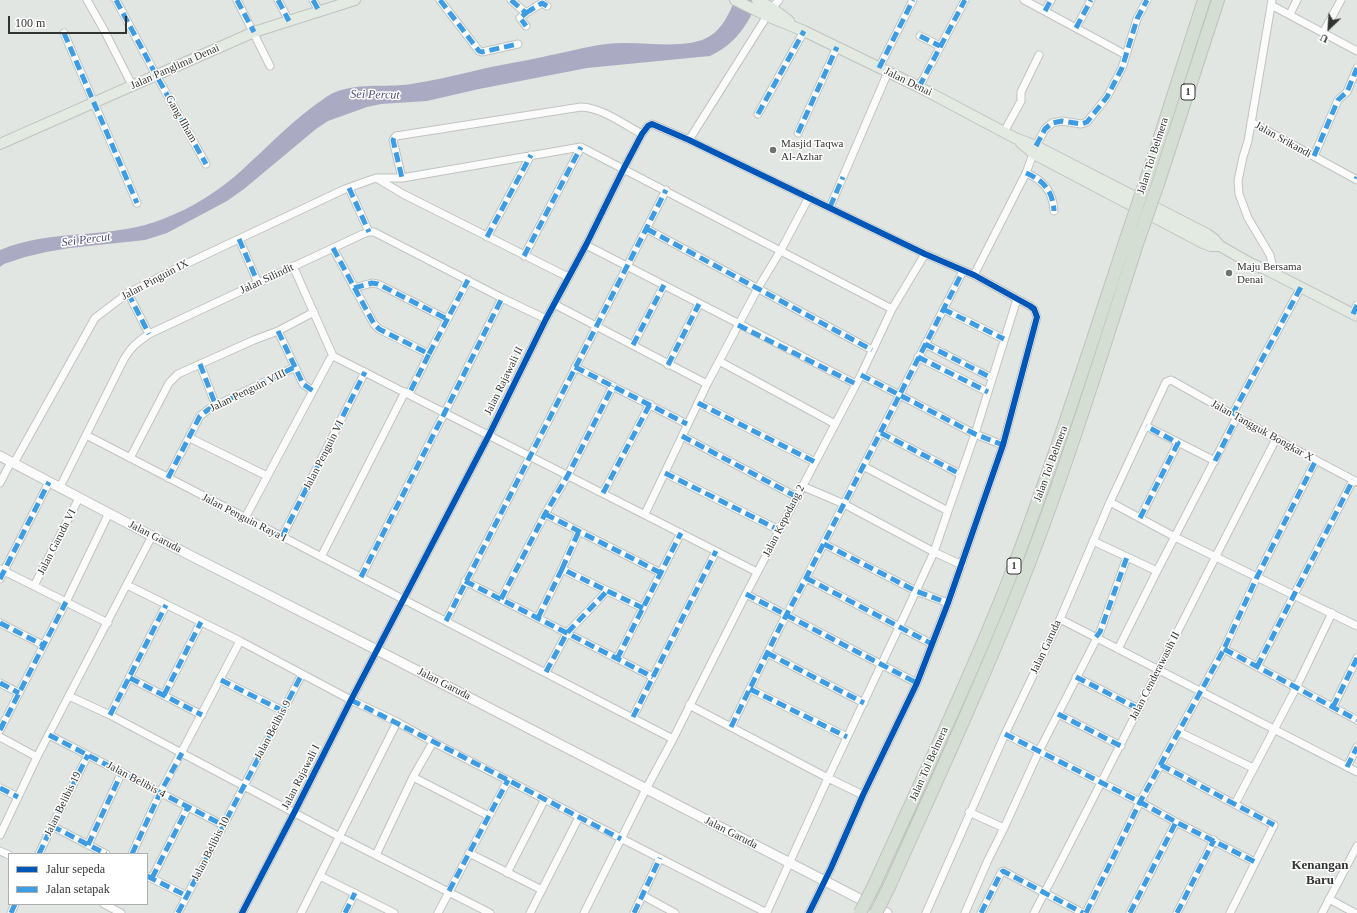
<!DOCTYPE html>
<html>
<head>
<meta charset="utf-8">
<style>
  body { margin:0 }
  #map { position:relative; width:1357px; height:913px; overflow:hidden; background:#e2e6e2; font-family:Georgia,serif }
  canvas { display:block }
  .legend { position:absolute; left:8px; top:853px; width:140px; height:52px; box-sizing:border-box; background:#fff; border:1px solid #adaead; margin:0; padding:5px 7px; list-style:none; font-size:12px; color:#323432 }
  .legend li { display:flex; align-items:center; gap:8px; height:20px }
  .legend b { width:20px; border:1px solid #adaead }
  .north { position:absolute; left:1309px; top:8px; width:40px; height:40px; -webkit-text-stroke:3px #fff; paint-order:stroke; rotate:205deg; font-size:11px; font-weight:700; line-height:16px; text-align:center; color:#323432 }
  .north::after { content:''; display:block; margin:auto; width:14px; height:18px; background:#323432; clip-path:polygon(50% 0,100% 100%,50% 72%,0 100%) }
  .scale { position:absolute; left:8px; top:16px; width:119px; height:18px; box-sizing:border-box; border:2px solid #323432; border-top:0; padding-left:5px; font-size:12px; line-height:14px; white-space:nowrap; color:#323432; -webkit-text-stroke:3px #fff; paint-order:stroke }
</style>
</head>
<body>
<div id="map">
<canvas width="1357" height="913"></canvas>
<ul class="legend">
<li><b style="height:5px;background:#0057b8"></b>Jalur sepeda</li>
<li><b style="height:5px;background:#3e9de2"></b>Jalan setapak</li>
</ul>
<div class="north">U</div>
<div class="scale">100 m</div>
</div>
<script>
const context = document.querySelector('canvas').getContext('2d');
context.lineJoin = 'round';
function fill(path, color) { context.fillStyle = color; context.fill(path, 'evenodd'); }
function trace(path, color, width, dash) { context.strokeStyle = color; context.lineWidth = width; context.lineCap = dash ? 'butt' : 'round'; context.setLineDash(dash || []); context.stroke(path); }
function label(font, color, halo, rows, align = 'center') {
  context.font = font + ' Georgia,serif'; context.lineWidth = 3; context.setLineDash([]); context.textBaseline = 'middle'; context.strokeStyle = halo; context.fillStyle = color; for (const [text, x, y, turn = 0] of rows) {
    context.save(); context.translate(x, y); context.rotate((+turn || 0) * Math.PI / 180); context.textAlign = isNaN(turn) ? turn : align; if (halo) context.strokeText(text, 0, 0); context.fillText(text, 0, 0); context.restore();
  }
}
const water = new Path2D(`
  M735 0H759C746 26 737 43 710 56L587 68 479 89 427 101 381 104 367 107 328 121 316 129 244 189 227 201 167 233 145 240 70 248 46 252 25 257 4 264 0 267V250C52 228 111 240 163 219 192 208 219 191 242 170 265 149 286 127 311 108 318 103 324 98 331 94 355 82 385 88 411 84 438 80 464 73 491 67 517 62 544 57 570 51 588 47 604 43 622 43 648 42 688 50 710 36 723 28 729 13 735 0Z`);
const street = new Path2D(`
  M87 0 104 30 132 85
  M116 0 156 75 206 164
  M237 0 270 66
  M278 0 289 21
  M313 0 319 11
  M440 0 479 51 482 52 518 44
  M511 0 526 13 520 18 526 26
  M1024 0 1126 55
  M1271 5 1357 51
  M1045 11 1051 0
  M526 13 542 3 547 6
  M1290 14 1297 0
  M1076 28 1091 0
  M64 33 137 203
  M1323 33 1341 0
  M920 36 940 46
  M879 68 913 0
  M919 87 965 0
  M758 114 804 31
  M1251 122 1357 180
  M1004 132 1021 101V92L1039 55
  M798 133 837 47
  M689 140 772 8 779 0
  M1314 156 1338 100 1347 92 1357 68
  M1026 173C1043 180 1053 191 1054 211
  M402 178 393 140 396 136 581 107C603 108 623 124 642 134
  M378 179 403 194 568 277
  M349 188 369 232
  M830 207 888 72
  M647 229 872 350
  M487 237 531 155
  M239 239 258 283
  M586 245 856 384
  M333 248 374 324 379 329 429 354 409 394
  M524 256 581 147
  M293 266 333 356
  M1269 271 1272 263 1270 255 1248 218 1239 194 1238 181 1243 157 1248 141 1272 0
  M974 275 1026 173 1036 146 1045 129 1052 123 1062 121 1081 124 1087 122 1107 97 1122 68 1137 19 1147 0
  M354 288 372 283 378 284 447 319
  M128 293 149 334
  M554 304 707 384
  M943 309 1004 339
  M1353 314 1357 305
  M278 331 303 384 313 391
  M925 344 992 378
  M633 345 664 285
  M429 354 468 280
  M918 357 988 392
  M719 361 835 424
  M200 364 216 406
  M668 365 699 304
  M575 367 687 424
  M861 375 975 434 1003 445
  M698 403 815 462
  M1232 415 1301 287
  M1146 426 1215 461
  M881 433 960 474
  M86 435C281 538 478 636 673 739
  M682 436 797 497
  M190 438 267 476
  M130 458 169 383 178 374 254 340 278 331 314 312
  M14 463 95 318 128 293 190 262 345 189 376 178H402L581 147 892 309
  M665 473 779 530
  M168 478 200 416 209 409 295 367
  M0 483 11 462
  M802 486 844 504 934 552 962 565
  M60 487 122 363C129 349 136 343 149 334L363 234 369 232H374L502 298 546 319
  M603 493 650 404
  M1110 502 1175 537 1357 626
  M948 511 975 434 1017 299
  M545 514 661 573
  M645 514 707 384 758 288 781 250 809 197
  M245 518 330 359 333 356 757 572
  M1140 518 1178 443
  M282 537 365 372
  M1093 541 1157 571
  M824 544 916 591 948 603
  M321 557 405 392
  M0 569 108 623
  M562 569 579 531
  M361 577 445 412 502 298
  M806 578 932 644
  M0 579 49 482
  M465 581 653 677
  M127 585 240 641 351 700 397 722 433 742 767 913
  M34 586 79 498
  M746 594 917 683
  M501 599 545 514 568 475 613 386
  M538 618 562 569 643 608
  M1060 619 1357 772
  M446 621 666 190
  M0 623 43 645
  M1118 649 1157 571 1237 417
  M1224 649 1357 720
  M767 653 864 703
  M617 659 681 533
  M1257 667 1353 480
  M546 672 567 633 607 591
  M1076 677 1139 709
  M130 678 202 715
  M221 680 283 711
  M0 683 19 693
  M750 689 847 737
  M164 695 201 622
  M69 696 110 715 340 837 490 913
  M689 705 828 778 863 795
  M1333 707 1357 658
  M1058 714 1121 746
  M110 715 166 605
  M633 717 716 551
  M731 727 780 627 806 578 963 271
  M0 730 66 602 109 513
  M1179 732 1253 768
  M1005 734 1140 802 1176 822 1255 862
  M49 735 223 825
  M0 737 37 757
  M1161 765 1274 825 1230 913
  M1347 767 1357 747
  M413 777 489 816
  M0 788 18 797
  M1235 804 1296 688 1332 613
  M969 812 1004 828 1039 751 1100 632 1127 557
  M52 826 106 854
  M0 835 37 757 152 536
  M88 845 122 772
  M0 851 9 855
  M469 853 542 890
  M39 854 52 826 88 755
  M132 854 160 793 240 641
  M376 855 413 777 433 742
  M507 873 545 799
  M147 876 187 896
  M320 876 394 913
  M152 878 188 807
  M642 895 675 913
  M1329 899 1355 913
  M104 904 121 913
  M767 912 828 778 916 591 934 552 948 511 863 466
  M11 913 15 904
  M178 913 302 674
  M242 913 294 813 351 700 489 435 546 319 586 245 624 168 642 134 648 126 652 124 689 140 925 254 974 275 1030 306 1034 309 1037 317 1003 445 948 603 917 683 863 795 831 868 809 913
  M301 913 397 722
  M345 913 355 893
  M438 913 508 780
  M530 913 579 817
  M584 913 646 789 673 739 746 594 861 375 892 309 925 254
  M634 913 660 858
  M926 913 1005 734 1060 619 1110 502 1166 382 1171 380 1276 439 1357 482
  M965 913 988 860 1004 828
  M981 913 1001 873 1003 871 1083 913
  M1034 913C1116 756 1194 597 1276 439
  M1086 913 1140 802 1224 649 1257 577 1316 460
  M1130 913 1176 822
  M1177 913 1214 840
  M1322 913 1357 846`);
const secondary = new Path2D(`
  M0 456 152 536 377 650 887 913`);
const primary = new Path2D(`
  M735 0 767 16 804 31 919 87 1015 138 1036 146 1207 234 1214 239 1220 246 1250 263 1269 271 1357 316
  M757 0 772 8 789 21
  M1021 143 1034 154 1203 243 1211 246H1220
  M0 144 254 32 355 0`);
const highway = new Path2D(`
  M1147 177 1204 0
  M1158 184 1218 0
  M875 883C921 781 970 679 1011 574 1053 464 1089 351 1126 239
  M889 887C935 784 982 683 1023 579 1066 469 1101 356 1137 244`);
const highwayBridge = new Path2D(`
  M1126 239 1147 177
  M1137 244 1158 184
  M860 913 875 883
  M876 913 889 887`);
const quiet = new Path2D(`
  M116 0 156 75 206 164
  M237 0 254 32
  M278 0 289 21
  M313 0 319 11
  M440 0 479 51 482 52 518 44
  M511 0 526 13 520 18 526 26
  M1045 11 1051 0
  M526 13 542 3 547 6
  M1076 28 1091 0
  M64 33 137 203
  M920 36 940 46
  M879 68 913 0
  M919 87 965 0
  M758 114 804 31
  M798 133 837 47
  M394 138 393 140 402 178
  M1036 146 1045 129 1052 123 1062 121 1081 124 1087 122 1107 97 1122 68 1137 19 1147 0
  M1314 156 1338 100 1347 92 1357 68
  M1026 173C1043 180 1053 191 1054 211
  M1356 179 1357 177
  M349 188 369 232
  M830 207 843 177
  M647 229 872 350
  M487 237 531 155
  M239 239 258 283
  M333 248 374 324 379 329 429 354 409 394
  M524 256 581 147
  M354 288 372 283 378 284 447 319
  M128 293 149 334
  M943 309 1004 339
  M1353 314 1357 305
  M738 325 856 384
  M278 331 303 384 313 391
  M925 344 992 378
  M633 345 664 285
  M429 354 468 280
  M918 357 988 392
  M200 364 216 406
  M668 365 699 304
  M575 367 687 424
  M861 375 975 434 1003 445
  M698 403 815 462
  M1232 415 1301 287
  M881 433 960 474
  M682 436 797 497
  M1215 461 1237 417
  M665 473 779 530
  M168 478 200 416 209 409 295 367
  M603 493 650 404
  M545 514 661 573
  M1140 518 1178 443 1146 426
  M282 537 365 372
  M824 544 916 591 948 603
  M562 569 579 531
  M361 577 445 412 502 298
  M806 578 932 644
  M0 579 49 482
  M465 581 653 677
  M746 594 917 683
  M501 599 545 514 568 475 613 386
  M538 618 562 569 643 608
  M446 621 666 190
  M0 623 43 645
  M1096 637 1100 632 1127 557
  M1224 649 1357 720
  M767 653 864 703
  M617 659 681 533
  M1257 667 1353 480
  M546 672 567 633 607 591
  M1076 677 1139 709
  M130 678 202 715
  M221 680 283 711
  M0 683 19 693
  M750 689 847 737
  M164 695 201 622
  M351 700C441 745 531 792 621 839
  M1333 707 1357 658
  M1058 714 1121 746
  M110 715 166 605
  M633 717 716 551
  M731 727 780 627 806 578 963 271
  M0 730 66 602
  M1005 734 1140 802 1176 822 1255 862
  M49 735 223 825
  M1161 765 1274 825
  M1347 767 1357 747
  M0 788 18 797
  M52 826 106 854
  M88 845 122 772
  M39 854 52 826 88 755
  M132 854 160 793 182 753
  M147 876 187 896
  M152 878 188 807
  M449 891 508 780
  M11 913 15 904
  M178 913 302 674
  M345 913 355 893
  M634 913 660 858
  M981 913 1001 873 1003 871 1083 913
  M1086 913 1140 802 1224 649 1257 577 1316 460
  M1130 913 1176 822
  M1177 913 1214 840`);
const cycleway = new Path2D(`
  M242 913 294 813 351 700 489 435 546 319 586 245 624 168 642 134 648 126 652 124 689 140 925 254 974 275 1030 306 1034 309 1037 317 1003 445 948 603 917 683 863 795 831 868 809 913`);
const markers = [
  [773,150,4,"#707270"],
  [1229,273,4,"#707270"]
];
const shields = [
  [1188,92,14],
  [1014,566,14]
];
const shieldNames = [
  ["1",1188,92],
  ["1",1014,566]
];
const streetNames = [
  ["Jalan Panglima Denai",175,67,-24],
  ["Jalan Denai",908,82,26],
  ["Gang Ilham",181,119,60],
  ["Jalan Srikandi",1283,140,29],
  ["Jalan Tol Belmera",1153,156,-72],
  ["Jalan Silindit",267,279,-25],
  ["Jalan Pinguin IX",155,280,-28],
  ["Jalan Rajawali II",504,381,-64],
  ["Jalan Penguin VIII",248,391,-26],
  ["Jalan Tangguk Bongkar X",1262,431,29],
  ["Jalan Penguin VI",324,455,-63],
  ["Jalan Tol Belmera",1051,464,-70],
  ["Jalan Penguin Raya I",244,518,27],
  ["Jalan Kepodang 2",784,521,-63],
  ["Jalan Garuda",155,537,27],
  ["Jalan Garuda VI",57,542,-63],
  ["Jalan Garuda",1046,647,-65],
  ["Jalan Cenderawasih II",1155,676,-63],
  ["Jalan Garuda",444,684,27],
  ["Jalan Belibis 9",273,730,-62],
  ["Jalan Tol Belmera",929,764,-66],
  ["Jalan Rajawali I",301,777,-63],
  ["Jalan Belibis 4",136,780,28],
  ["Jalan Belibis 19",63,804,-64],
  ["Jalan Garuda",731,833,27],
  ["Jalan Belibis 10",211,849,-63]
];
const poiNames = [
  ["Masjid Taqwa",781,144],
  ["Al-Azhar",781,157],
  ["Maju Bersama",1237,267],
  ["Denai",1237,280]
];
const waterNames = [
  ["Sei Percut",375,95,1],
  ["Sei Percut",86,240,-7]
];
const quarterNames = [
  ["Kenangan",1320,866],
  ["Baru",1320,881]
];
fill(water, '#aaabc2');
trace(street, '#c0c3c0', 9);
trace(secondary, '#c0c3c0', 11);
trace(primary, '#c0c2c0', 12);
trace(highway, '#c0c2c0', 14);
trace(street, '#fbfbfb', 7);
trace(secondary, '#fbfbfb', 9);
trace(primary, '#e3eae2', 10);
trace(highway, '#d4ded2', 12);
trace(highwayBridge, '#c0c2c0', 14, []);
trace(highwayBridge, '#d4ded2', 12);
trace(quiet, '#3e9de2', 5, [10, 5]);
trace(cycleway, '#0057b8', 6);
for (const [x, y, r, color] of markers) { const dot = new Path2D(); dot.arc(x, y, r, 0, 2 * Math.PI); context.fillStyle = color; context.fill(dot); trace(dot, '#fff', 1.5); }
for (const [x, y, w] of shields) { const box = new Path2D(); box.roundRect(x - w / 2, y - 8, w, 16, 3); context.fillStyle = '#fff'; context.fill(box); trace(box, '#323432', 1); }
label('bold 10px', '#323432', null, shieldNames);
label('11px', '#323432', '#fff', streetNames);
label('11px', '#323432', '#fff', poiNames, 'left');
label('italic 12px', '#4d4b7c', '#fff', waterNames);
label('bold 13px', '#323432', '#fff', quarterNames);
</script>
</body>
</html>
